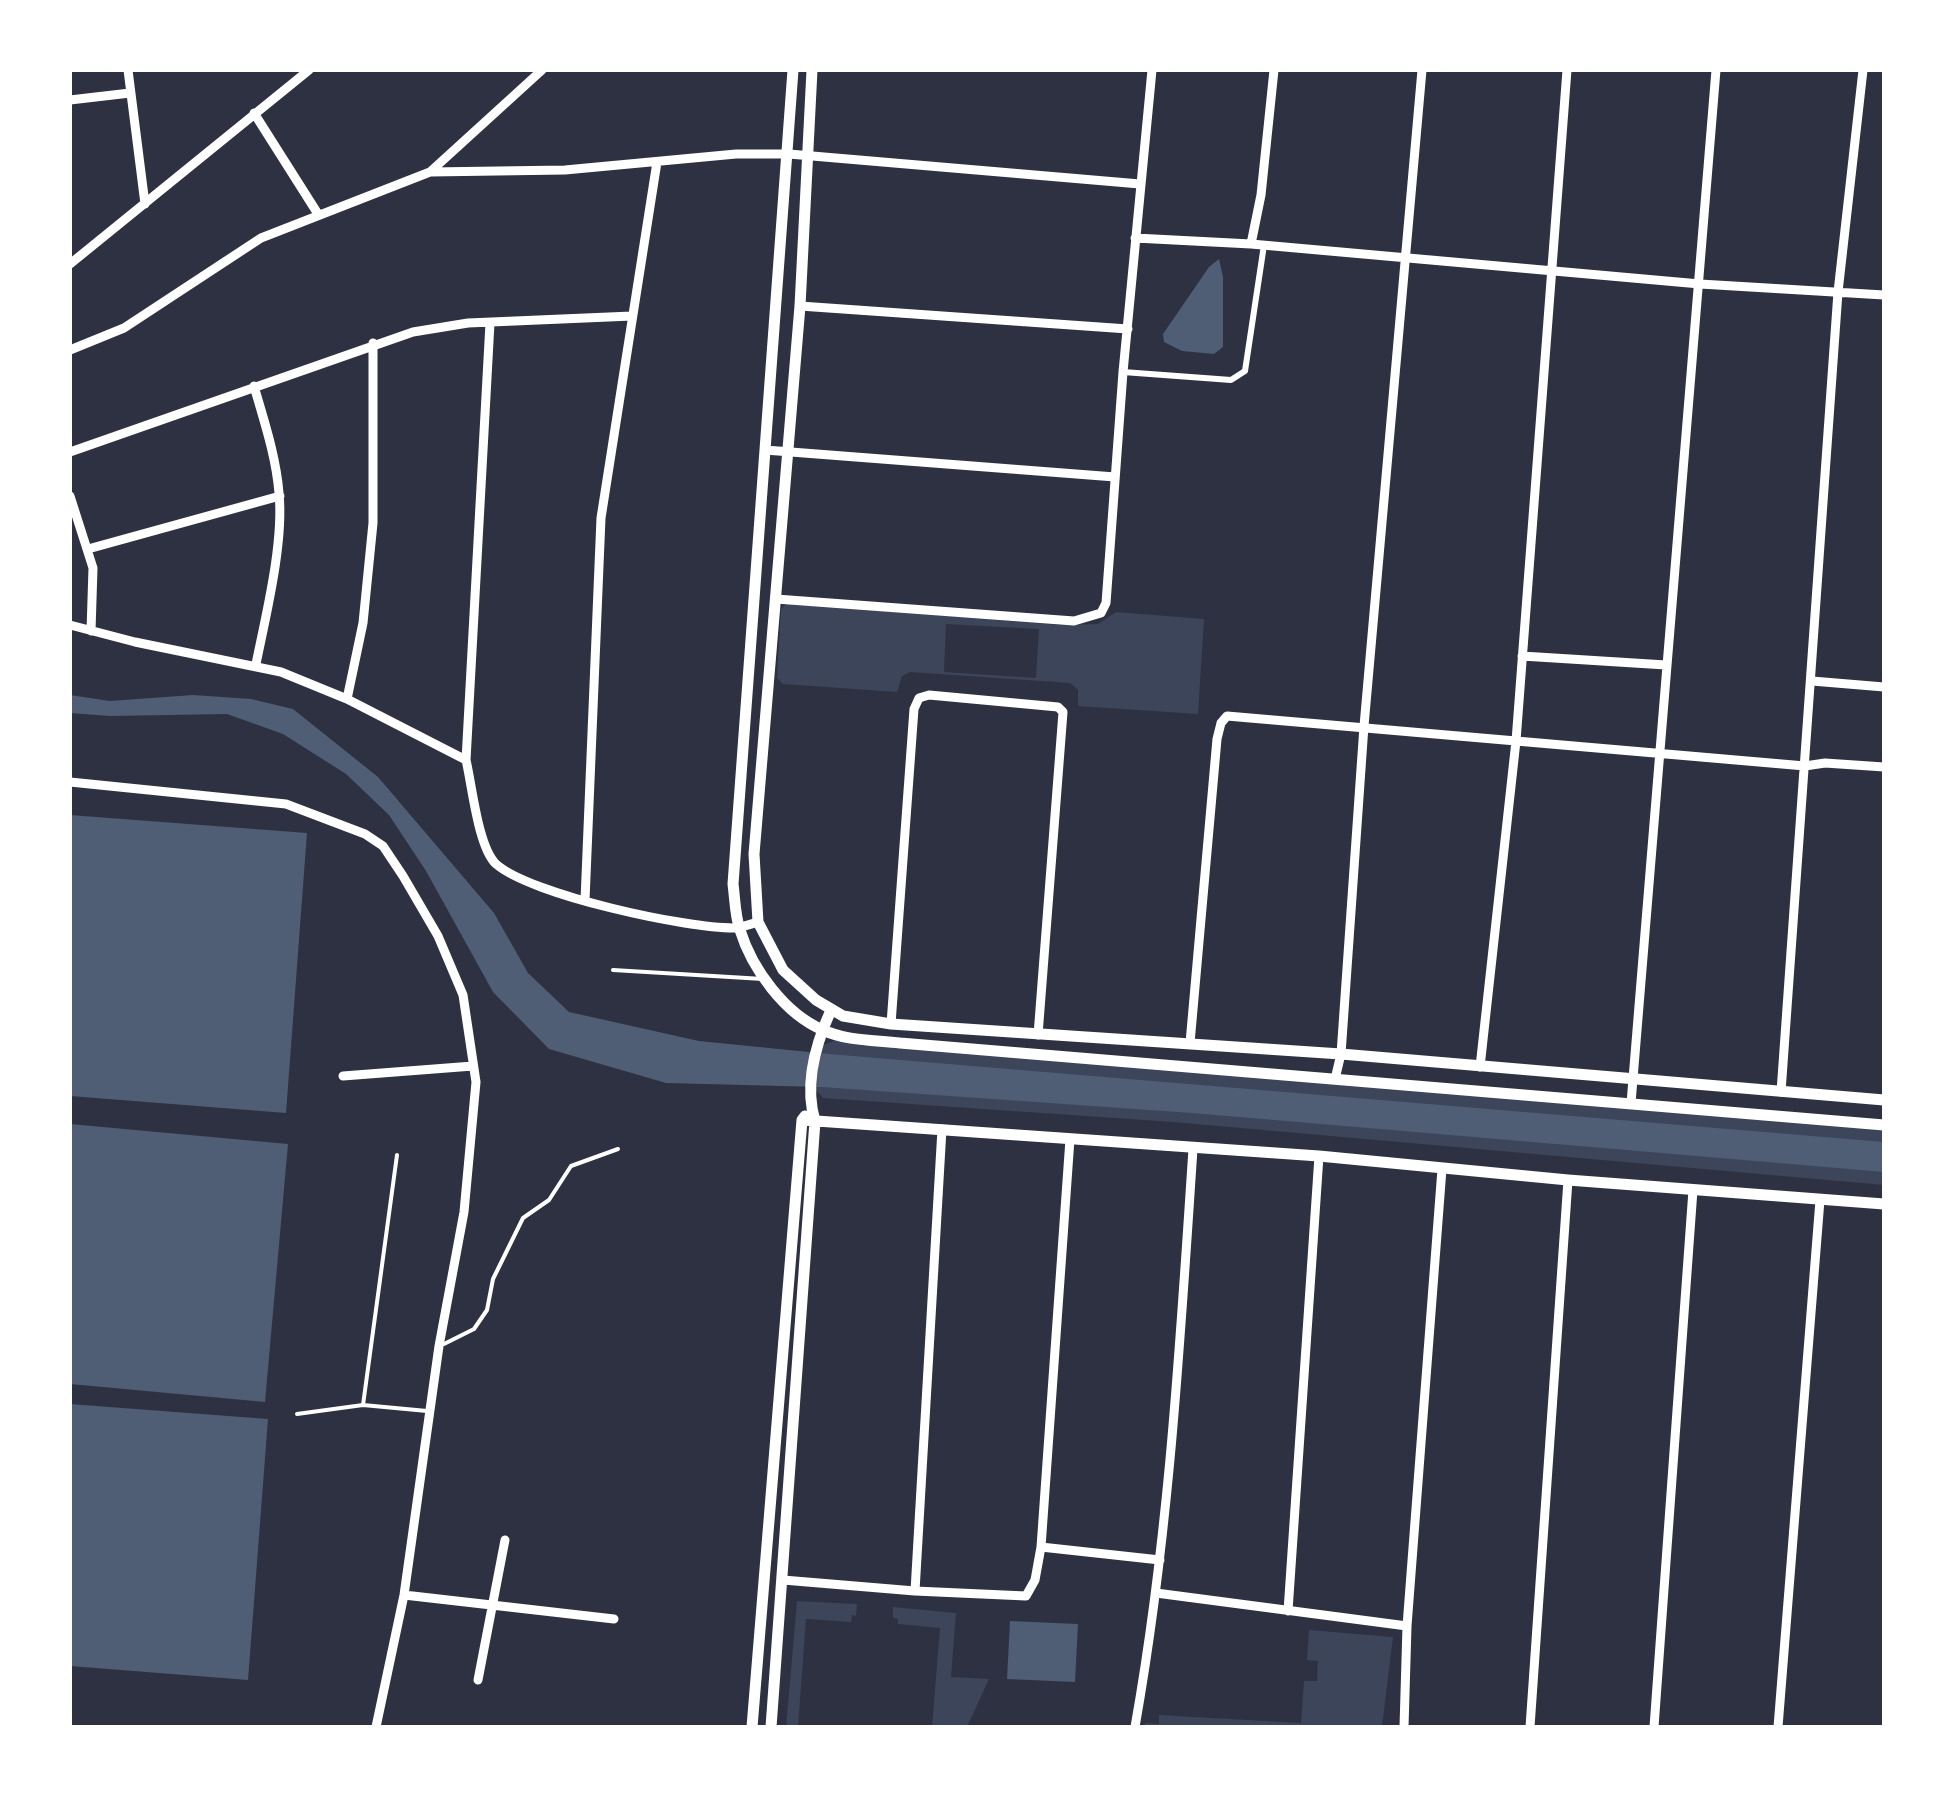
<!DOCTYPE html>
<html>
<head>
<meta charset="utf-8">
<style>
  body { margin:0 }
  #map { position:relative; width:1954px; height:1797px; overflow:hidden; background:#2d3142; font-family:"DM Sans",sans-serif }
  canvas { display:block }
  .frame { position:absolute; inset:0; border:72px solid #fff; pointer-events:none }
</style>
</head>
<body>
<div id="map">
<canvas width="1954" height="1797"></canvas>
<div class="frame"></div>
</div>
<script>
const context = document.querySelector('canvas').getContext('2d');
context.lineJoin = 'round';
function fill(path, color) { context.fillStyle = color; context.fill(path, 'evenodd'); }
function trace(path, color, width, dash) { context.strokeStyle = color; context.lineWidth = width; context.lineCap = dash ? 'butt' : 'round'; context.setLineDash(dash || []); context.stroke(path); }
const green = new Path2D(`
  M787 603 1060 625 1098 624 1116 612 1204 619 1198 714 1078 706V690L1070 683 910 672 902 676 897 692 783 684 777 678 781 609ZM946 624 1039 629 1036 678 944 672Z
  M836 1040 1884 1129V1185L1173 1122 823 1098 816 1090 818 1047Z
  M797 1601 857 1604 856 1616 852 1615 851 1622 806 1619 798 1727H786Z
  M893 1607 956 1613 951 1677 989 1679 967 1727H932L940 1628 898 1624V1619L893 1618Z
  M1309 1630 1393 1637 1382 1727H1145V1723L1159 1724V1715L1301 1723 1304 1681H1317L1318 1661 1307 1660Z`);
const water = new Path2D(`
  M1219 259 1223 277V347L1214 354 1182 351 1164 342 1163 334 1209 267Z
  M70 695 110 701 193 695 251 699 293 709 378 777 494 913 528 973 569 1012 699 1041 829 1054 1884 1142V1172L1192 1113 821 1087 666 1083 549 1049 493 992 426 871 389 815 346 774 283 734 227 714 110 716 70 713Z
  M70 815 307 833 286 1113 70 1096Z
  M70 1124 288 1144 265 1402 70 1384Z
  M70 1404 268 1419 248 1680 70 1666Z
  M1010 1621 1078 1624 1075 1682 1007 1679Z`);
const service = new Path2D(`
  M613 970 763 979
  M444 1344 474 1329 487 1310 493 1279 523 1218 549 1200 571 1166 618 1149
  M363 1405 397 1155
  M297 1414 363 1405 427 1411`);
const pedestrian = new Path2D(`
  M1123 372 1231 380 1245 371 1264 245`);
const minor = new Path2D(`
  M128 70 145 204
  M70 100 130 93
  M254 113 318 214
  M430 172 542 70
  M1135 238 1251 244 1700 284 1884 295
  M1251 244 1261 195 1274 70
  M70 264 309 70
  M800 306 1128 329
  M70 350 124 328 261 238 430 172 565 170 736 154H789L1140 184
  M254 386C264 421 276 456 279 493 284 543 266 615 256 664
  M765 450 1115 477
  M70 452 413 332 468 323 632 316
  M70 496 93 568 91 631
  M88 549 280 496
  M776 599 1074 621 1101 613 1106 603 1123 372 1152 70
  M70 625 135 642 281 672 347 699 466 760C472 785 478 847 496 864 531 895 688 929 736 928 743 927 751 924 758 922
  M1522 656 1666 665
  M1812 681 1884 687
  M347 699 363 623 373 523V343
  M466 760 490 323
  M70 782 286 804 365 834 383 846 403 876 438 936 463 995 476 1082 464 1212 439 1346 404 1595 376 1727
  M585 900 601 518 657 162
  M891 1024 914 709 919 698 929 695 1058 707 1063 712 1038 1035
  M1190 1043 1217 739 1221 723 1227 716 1805 766 1825 763 1884 767
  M1480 1067 1516 741 1567 70
  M343 1076 473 1066
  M1335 1079 1341 1054 1364 726 1422 70
  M1781 1092 1838 292 1863 70
  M1631 1103 1716 70
  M1041 1547 1160 1560
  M783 1580 915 1591 1026 1596 1035 1580 1041 1547 1070 1139
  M915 1591 942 1129
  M1156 1593 1407 1626
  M404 1595 614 1619
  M1288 1611 1319 1156
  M478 1680 505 1540
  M1135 1727C1169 1536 1180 1342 1193 1149
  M1404 1727 1407 1626 1442 1169
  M1530 1727 1568 1180
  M1654 1727 1693 1190
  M1778 1727 1820 1200`);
const tertiary = new Path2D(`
  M793 70 733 884C735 899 735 916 740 930 752 969 785 1014 823 1030 846 1041 875 1040 900 1043L1884 1125
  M812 70 800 306 754 854 758 922 783 970 816 1000 843 1016 891 1024 1341 1054 1884 1100
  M802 1120 1319 1156 1568 1180 1884 1204
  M752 1727 802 1120 805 1116
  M771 1727 815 1121C804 1085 816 1043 831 1010`);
fill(green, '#3c4559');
fill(water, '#4f5d75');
trace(service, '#fff', 4);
trace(pedestrian, '#fff', 6);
trace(minor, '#fff', 9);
trace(tertiary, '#fff', 11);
</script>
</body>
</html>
